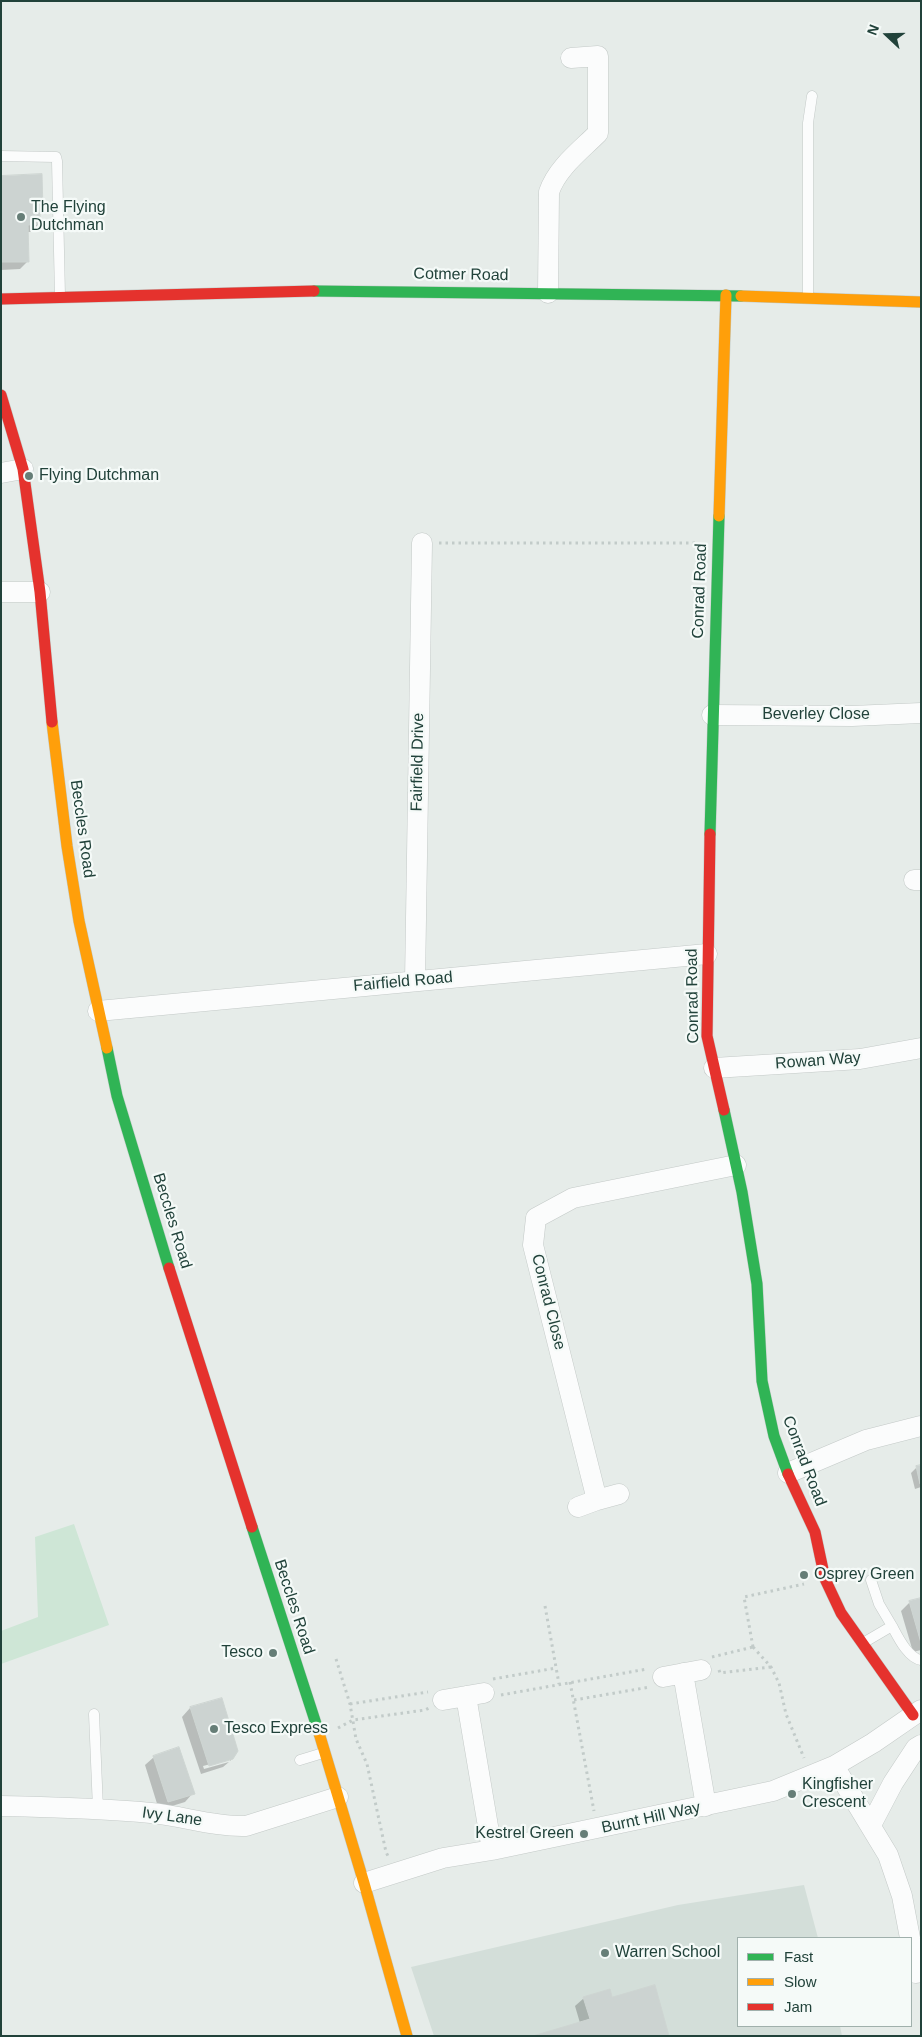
<!DOCTYPE html>
<html>
<head>
<meta charset="utf-8">
<style>
  body { margin:0 }
  #map { position:relative; width:922px; height:2037px; overflow:hidden; background:#e6ece9; font-family:Arial,sans-serif }
  canvas { display:block }
  .frame { position:absolute; inset:0; border:2px solid #21423a; pointer-events:none }
  .legend { position:absolute; left:737px; top:1937px; width:175px; height:90px; box-sizing:border-box; background:#f5faf8; border:1px solid #a0b0ac; margin:0; padding:6px 9px; list-style:none; font-size:15px; color:#21423a }
  .legend li { display:flex; align-items:center; gap:10px; height:25px }
  .legend b { width:25px; border:1px solid #a0b0ac }
  .north { position:absolute; left:862px; top:10px; width:50px; height:50px; -webkit-text-stroke:4px #f5faf8; paint-order:stroke; rotate:291deg; font-size:14px; font-weight:700; line-height:20px; text-align:center; color:#21423a }
  .north::after { content:''; display:block; margin:auto; width:18px; height:22px; background:#21423a; clip-path:polygon(50% 0,100% 100%,50% 72%,0 100%) }
</style>
</head>
<body>
<div id="map">
<canvas width="922" height="2037"></canvas>
<div class="frame"></div>
<ul class="legend">
<li><b style="height:6px;background:#30b455"></b>Fast</li>
<li><b style="height:6px;background:#ff9f0a"></b>Slow</li>
<li><b style="height:6px;background:#e5322d"></b>Jam</li>
</ul>
<div class="north">N</div>
</div>
<script>
const context = document.querySelector('canvas').getContext('2d');
context.lineJoin = 'round';
function fill(path, color) { context.fillStyle = color; context.fill(path, 'evenodd'); }
function trace(path, color, width, dash) { context.strokeStyle = color; context.lineWidth = width; context.lineCap = dash ? 'butt' : 'round'; context.setLineDash(dash || []); context.stroke(path); }
function label(font, color, halo, rows, align = 'center') {
  context.font = font + ' Arial,sans-serif'; context.lineWidth = 4.5; context.setLineDash([]); context.textBaseline = 'middle'; context.strokeStyle = halo; context.fillStyle = color; for (const [text, x, y, turn = 0] of rows) {
    context.save(); context.translate(x, y); context.rotate((+turn || 0) * Math.PI / 180); context.textAlign = isNaN(turn) ? turn : align; if (halo) context.strokeText(text, 0, 0); context.fillText(text, 0, 0); context.restore();
  }
}
const built = new Path2D(`
  M804 1885 818 1938H738V2026H840L842 2036H434L411 1967 678 1905Z`);
const green = new Path2D(`
  M74 1524 109 1625 1 1664V1631L38 1617 35 1537Z`);
const shadow = new Path2D(`
  M1 177 42 210 39 213V224L31 232H27L28 261 20 269 1 270Z
  M921 1466V1487L915 1489 911 1473 917 1467Z
  M921 1599V1650L913 1652 901 1611 910 1602Z
  M190 1708 232 1759 230 1761V1759L203 1766 204 1769 229 1762 223 1767 201 1774 182 1717Z
  M154 1757 193 1793 185 1802 159 1810 145 1765Z
  M584 1998 611 1999 668 2036 580 2023 575 2006Z`);
const building = new Path2D(`
  M42 174 43 210H40V224L28 225 29 262H1V176Z
  M921 1465V1484H920L916 1466Z
  M921 1598V1643L909 1601Z
  M222 1698 238 1751 233 1759 209 1766 190 1707Z
  M179 1747 195 1794 168 1802 153 1756Z
  M655 1985 669 2036H533L590 2019 583 1997 610 1989 612 1997Z`);
const path = new Path2D(`
  M439 543H697
  M545 1606 559 1684
  M753 1647 744 1597 804 1584
  M753 1647 771 1667 779 1683 786 1714 804 1758
  M712 1657 753 1647
  M336 1659 350 1704 356 1739 367 1764 386 1852 389 1858
  M719 1670 720 1673 771 1667
  M493 1679 556 1668
  M570 1682 594 1811
  M501 1695 647 1669
  M574 1700 650 1687
  M350 1704 428 1692
  M338 1728 353 1720 425 1710 429 1708`);
const lane = new Path2D(`
  M1 156 56 157 57 161 60 296
  M808 297V123L812 96
  M871 1580 879 1604 892 1626
  M863 1643 892 1626C898 1637 908 1658 921 1660
  M94 1714 98 1809
  M300 1760 323 1753`);
const street = new Path2D(`
  M548 293 549 192C557 168 580 151 598 133V56L571 58
  M1 473 23 469
  M1 592H40
  M712 715 852 716 921 713
  M914 880H921
  M415 981 422 543
  M98 1011 707 954
  M714 1068 860 1059 921 1048
  M788 1473 866 1440 921 1426
  M619 1494 597 1500 533 1245 536 1218 573 1198 736 1165
  M578 1507 597 1500
  M683 1673 706 1806
  M663 1677 701 1670
  M466 1696 492 1850
  M443 1700 484 1693
  M834 1766 888 1855 902 1896 910 1938
  M1 1806C51 1807 101 1808 151 1813 183 1816 214 1827 246 1826L338 1797
  M871 1825 893 1783 916 1748 921 1745
  M364 1883 443 1858 492 1850 773 1791 834 1766 873 1743 921 1710
  M911 1944 916 1973 921 1972`);
const fast = new Path2D(`
  M314 291 741 296
  M710 834 719 516
  M107 1048 117 1096 169 1268
  M724 1110 742 1192 757 1284 762 1381 774 1436 788 1474
  M252 1527 319 1733`);
const slow = new Path2D(`
  M741 296 921 302
  M719 516 726 295
  M52 722 67 846 79 921 107 1048
  M319 1733 364 1883 407 2036`);
const jam = new Path2D(`
  M1 299 314 291
  M1 395 23 469 40 592 52 722
  M710 834 707 1036 724 1110
  M169 1268 252 1527
  M788 1474 815 1532 825 1579 841 1613 913 1715`);
const markers = [
  [21,217,5,"#667e77"],
  [29,476,5,"#667e77"],
  [804,1575,5,"#667e77"],
  [273,1653,5,"#667e77"],
  [214,1729,5,"#667e77"],
  [792,1794,5,"#667e77"],
  [584,1834,5,"#667e77"],
  [605,1953,5,"#667e77"]
];
const poiNames = [
  ["The Flying",31,208],
  ["Dutchman",31,226],
  ["Flying Dutchman",39,476],
  ["Osprey Green",814,1575],
  ["Tesco",263,1653,"right"],
  ["Tesco Express",224,1729],
  ["Kingfisher",802,1785],
  ["Crescent",802,1803],
  ["Kestrel Green",574,1834,"right"],
  ["Warren School",615,1953]
];
const streetNames = [
  ["Cotmer Road",461,275,1],
  ["Conrad Road",700,591,-88],
  ["Beverley Close",816,715],
  ["Fairfield Drive",418,762,-89],
  ["Beccles Road",82,829,82],
  ["Fairfield Road",403,982,-5],
  ["Conrad Road",693,996,-91],
  ["Rowan Way",818,1061,-4],
  ["Beccles Road",172,1221,73],
  ["Conrad Close",548,1302,76],
  ["Conrad Road",804,1461,69],
  ["Beccles Road",294,1607,72],
  ["Ivy Lane",172,1817,8],
  ["Burnt Hill Way",651,1818,-12]
];
fill(built, '#d3ded9');
fill(green, '#cee6d6');
fill(shadow, '#0003');
fill(building, '#ccd3d1');
trace(building, '#ced5d2', 1);
trace(lane, '#c3c9c7', 11);
trace(street, '#c3c9c7', 21);
trace(fast, '#c1cac6', 12);
trace(slow, '#c1cac6', 12);
trace(jam, '#c1cac6', 12);
trace(path, '#c2cbc9', 3, [2.5, 4]);
trace(lane, '#fbfcfc', 10);
trace(street, '#fbfcfc', 20);
trace(fast, '#30b455', 11);
trace(slow, '#ff9f0a', 11);
trace(jam, '#e5322d', 11);
for (const [x, y, r, color] of markers) { const dot = new Path2D(); dot.arc(x, y, r, 0, 2 * Math.PI); context.fillStyle = color; context.fill(dot); trace(dot, '#f5faf8', 2); }
label('16px', '#21423a', '#f5faf8', poiNames, 'left');
label('16px', '#21423a', '#f5faf8', streetNames);
</script>
</body>
</html>
